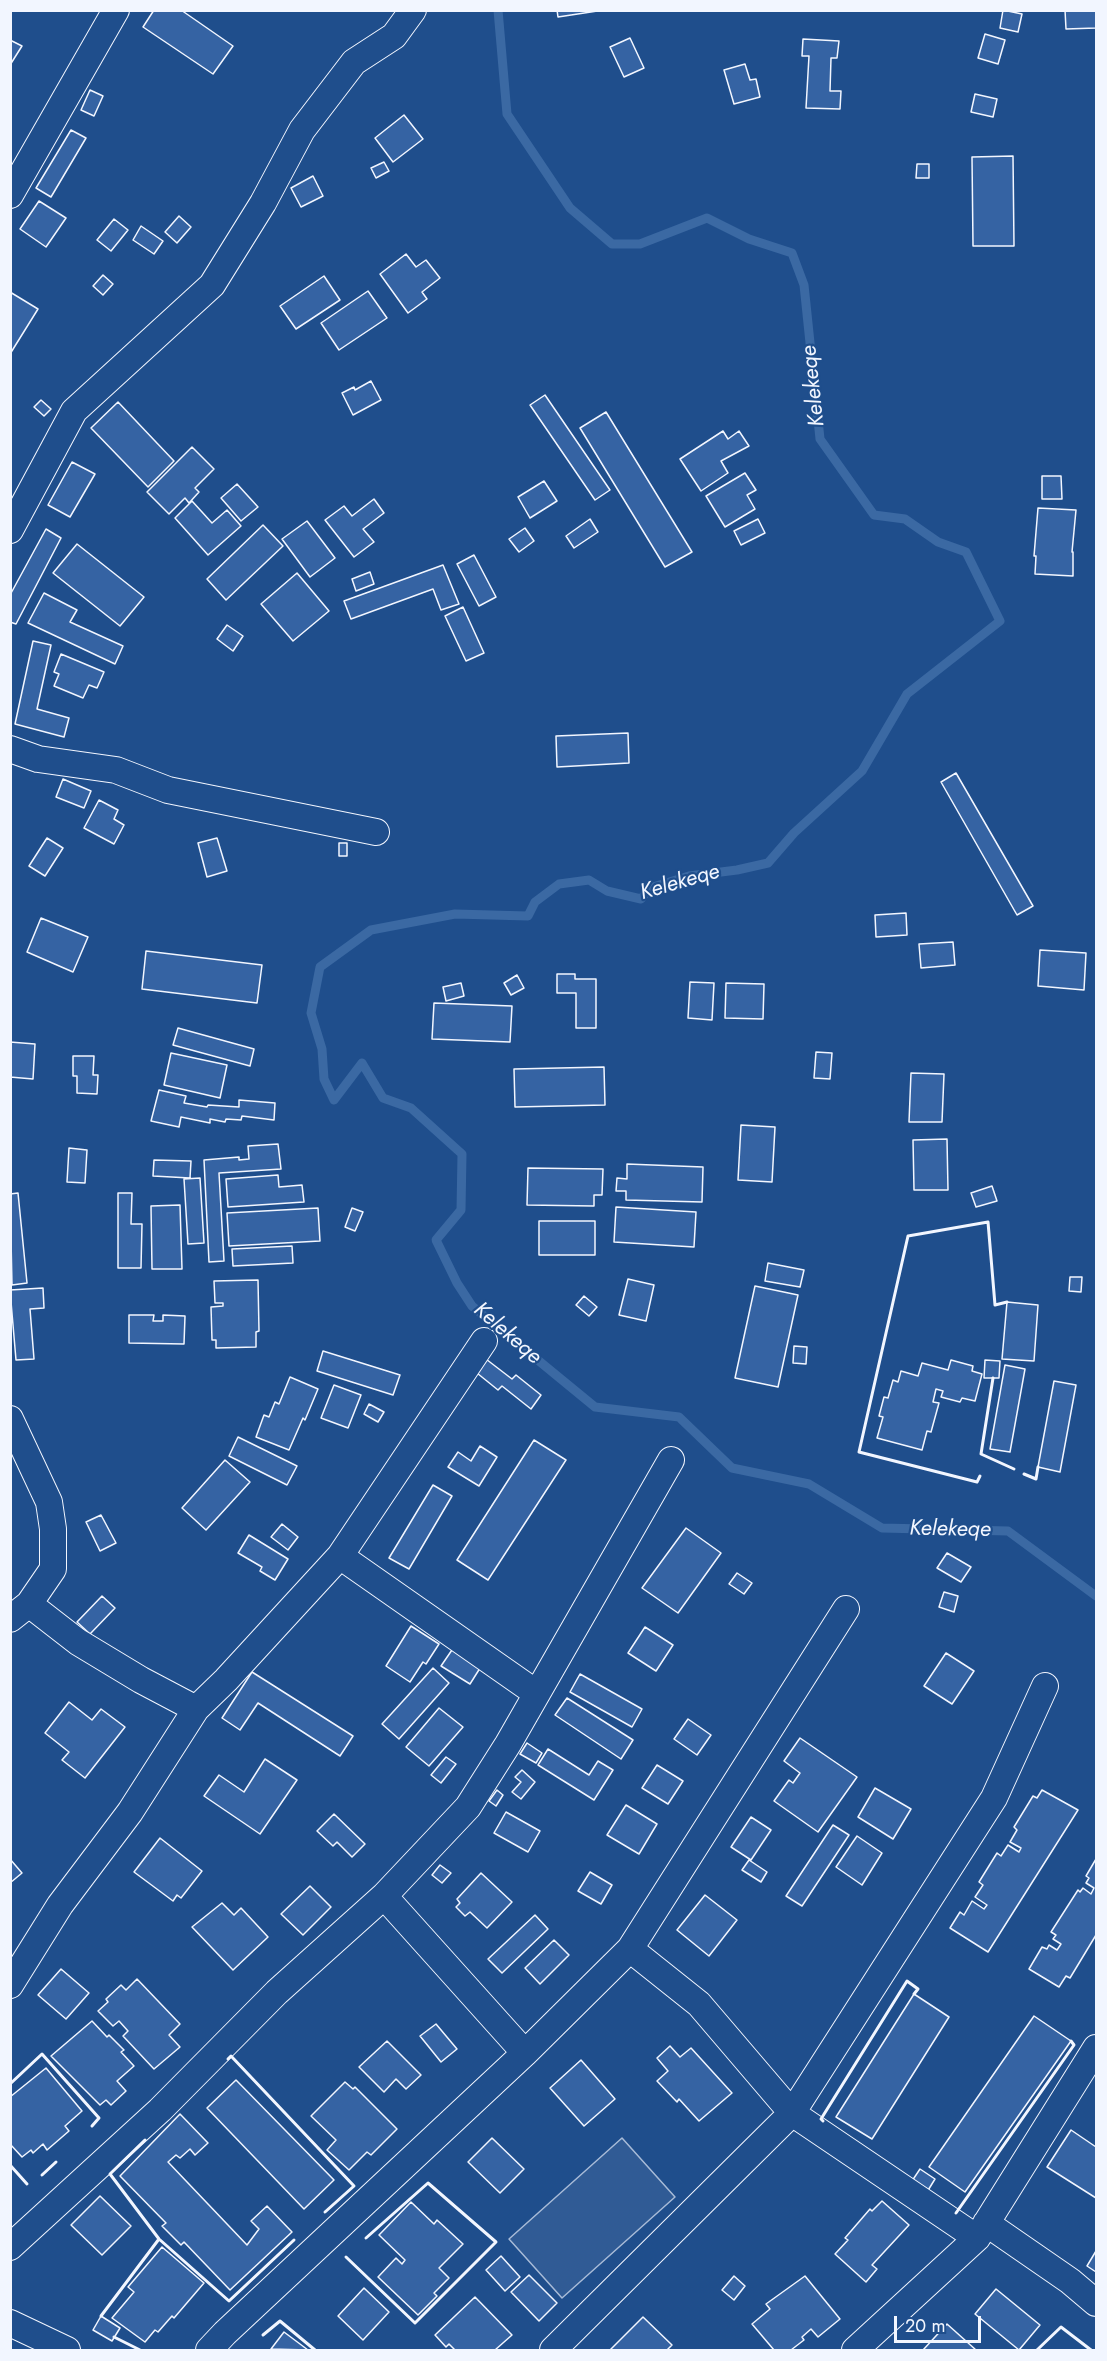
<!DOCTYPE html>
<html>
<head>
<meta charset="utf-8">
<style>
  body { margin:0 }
  #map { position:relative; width:1107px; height:2361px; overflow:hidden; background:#1f4e8c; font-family:Jost,sans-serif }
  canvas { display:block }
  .frame { position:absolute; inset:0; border:12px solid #f2f6ff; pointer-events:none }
  .scale { position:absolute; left:894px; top:2316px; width:87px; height:27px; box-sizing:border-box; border:3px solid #f2f6ff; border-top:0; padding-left:8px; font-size:18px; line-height:21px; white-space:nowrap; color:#f2f6ff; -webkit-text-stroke:4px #1f4e8c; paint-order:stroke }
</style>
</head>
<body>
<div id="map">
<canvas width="1107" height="2361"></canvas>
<div class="frame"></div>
<div class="scale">20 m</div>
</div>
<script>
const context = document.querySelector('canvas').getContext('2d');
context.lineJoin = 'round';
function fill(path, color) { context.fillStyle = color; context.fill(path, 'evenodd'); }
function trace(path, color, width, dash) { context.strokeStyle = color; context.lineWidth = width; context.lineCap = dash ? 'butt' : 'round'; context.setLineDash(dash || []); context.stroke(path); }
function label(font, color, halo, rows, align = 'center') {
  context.font = font + ' Jost,sans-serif'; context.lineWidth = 4.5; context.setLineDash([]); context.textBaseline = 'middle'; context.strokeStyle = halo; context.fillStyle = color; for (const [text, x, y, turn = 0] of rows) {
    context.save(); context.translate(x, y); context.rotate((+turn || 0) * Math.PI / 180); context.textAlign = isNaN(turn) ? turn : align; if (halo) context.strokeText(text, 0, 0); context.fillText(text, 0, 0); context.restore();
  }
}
const parking = new Path2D(`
  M622 2138 675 2197 562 2298 509 2239Z`);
const stream = new Path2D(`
  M498 10 507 114 570 208 612 244H640L707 218 749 239 792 253 804 285 820 439 874 515 905 519 938 542 966 552 1000 621 907 694 862 771 794 833 768 863 737 870 689 876 650 888 641 899 607 891 589 880 559 884 535 902 528 916 455 914 371 930 320 967 311 1013 322 1049 324 1079 334 1100 362 1063 383 1098 411 1108 462 1154 461 1210 436 1240 457 1283 472 1306 595 1407 679 1417 732 1468 809 1484 882 1528 1008 1531 1096 1596`);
const building = new Path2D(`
  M154 10H181L233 46 213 74 143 27Z
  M557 10H604L558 17Z
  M1003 10 1022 14 1018 32 1000 28Z
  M1065 10H1096V28L1066 29Z
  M985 34 1005 40 998 64 978 58Z
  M630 38 644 68 624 77 610 47Z
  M803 39 839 41 837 58H831L830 91H841L840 109 806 108 809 56H802Z
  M10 40 22 46 10 65Z
  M745 64 750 80 756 79 760 97 734 104 724 70Z
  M90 90 103 96 94 116 81 110Z
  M975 94 997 99 993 117 971 112Z
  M404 115 423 139 393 162 375 138Z
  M71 130 86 138 51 197 36 188Z
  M1013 156 1014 246H973L972 157Z
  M384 162 389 171 376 178 371 168Z
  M917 164H929V178H916Z
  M313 176 323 196 301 207 291 188Z
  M39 201 66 218 46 247 20 229Z
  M179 216 191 227 177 243 165 232Z
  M114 219 128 230 111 251 97 240Z
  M141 226 163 241 154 254 133 240Z
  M406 254 416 267 426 260 440 278 422 292 427 299 408 313 380 274Z
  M103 275 113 284 103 295 93 286Z
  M324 276 340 300 296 329 280 306Z
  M368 291 387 318 339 350 321 323Z
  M10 292 38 309 10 354Z
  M371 381 381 400 353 415 342 393 354 387 355 390Z
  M545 395 610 490 595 500 530 405Z
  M41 400 51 409 44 416 34 407Z
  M118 402 174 461 148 487 91 428Z
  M606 412 692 552 665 567 580 428Z
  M723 431 728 439 739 431 749 446 721 461 728 473 701 491 680 459Z
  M192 447 214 469 195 488 199 492 189 503 185 498 169 514 147 492Z
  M72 462 95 474 70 517 48 505Z
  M745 473 756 490 747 495 755 509 725 527 706 496Z
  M1042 476H1061L1062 499H1042Z
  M544 481 557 501 530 518 518 497Z
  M237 484 258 507 241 521 221 498Z
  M374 499 384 513 363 529 374 542 354 557 325 520 344 506 352 516Z
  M192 501 212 523 227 510 241 526 208 555 175 518Z
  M1038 508 1076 510 1072 552H1073V576L1035 574 1036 556H1034Z
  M590 519 598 532 574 548 566 536Z
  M758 519 765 533 741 545 734 531Z
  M307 521 335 558 310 577 282 539Z
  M263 525 283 546 226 600 207 579Z
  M525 528 534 541 519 552 509 539Z
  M46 529 61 538 16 624 10 622V595Z
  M77 544 144 597 120 626 53 573Z
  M474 555 496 597 479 606 457 564Z
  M443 565 459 604 441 610 433 589 351 619 344 601Z
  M370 572 374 584 356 591 352 579Z
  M297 573 329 611 293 641 261 604Z
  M44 593 77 610 70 622 123 646 115 664 28 623Z
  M463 607 484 653 466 661 445 616Z
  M227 625 243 636 233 651 217 639Z
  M33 641 51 645 37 709 69 718 64 737 15 724Z
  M61 654 104 672 97 688 89 685 83 698 54 686 59 674 54 672Z
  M628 733 629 763 557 767 556 736Z
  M956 773 1033 906 1017 915 941 782Z
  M63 779 91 791 84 808 56 797Z
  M99 800 118 810 114 819 124 825 114 844 84 828Z
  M47 838 63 848 45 876 29 866Z
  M217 838 227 871 207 877 198 843Z
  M339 843H347V856H339Z
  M906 913 907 935 876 937 875 915Z
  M41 918 88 937 73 972 27 952Z
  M953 942 955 965 921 968 919 944Z
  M1040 950 1086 953 1084 990 1038 986Z
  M146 951 262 965 257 1003 142 989Z
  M557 974H575V979H596V1028H576V993H557Z
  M517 975 524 988 511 995 504 983Z
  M690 982 714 983 712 1020 688 1018Z
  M461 983 464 996 446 1001 443 987Z
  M726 983 764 984 763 1019 725 1018Z
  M434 1003 512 1006 510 1042 432 1039Z
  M178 1028 254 1049 250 1066 173 1045Z
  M10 1042 35 1044 33 1079 10 1077Z
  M816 1052 832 1053 830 1079 814 1078Z
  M171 1053 227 1065 220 1098 164 1085Z
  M73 1056H94L93 1075H98L97 1094 77 1093V1076H73Z
  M604 1067 605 1105 515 1107 514 1069Z
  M911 1073 944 1074 942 1122H909Z
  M159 1090 186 1096 184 1103 207 1107 208 1105 239 1107V1100L275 1103 274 1120 242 1116 241 1120 226 1119 225 1122 210 1119V1123L181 1117 179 1127 151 1121Z
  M741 1125 775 1127 772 1182 738 1180Z
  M947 1139 948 1190H914L913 1140Z
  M278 1144 281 1169 219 1173 224 1261 209 1262 204 1160 239 1157V1160L249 1159 248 1146Z
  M69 1148 87 1150 85 1183 67 1182Z
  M154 1160 191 1161 190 1178 153 1176Z
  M627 1164 703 1167 702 1202 626 1200V1191H616L617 1178 627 1179Z
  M528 1168 603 1169 602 1195H594V1206L527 1205Z
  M278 1175 279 1187 302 1185 304 1202 228 1207 226 1179Z
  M200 1178 204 1243 188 1244 184 1179Z
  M992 1186 997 1201 976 1207 971 1193Z
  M18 1193 27 1283 12 1285 10 1194Z
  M118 1193H132L131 1224H142L141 1268H118Z
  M180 1205 182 1269H152L151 1206Z
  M616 1207 696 1212 694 1247 614 1242Z
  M318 1208 320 1241 229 1246 227 1213Z
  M352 1208 363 1212 355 1231 345 1227Z
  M539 1221H595V1255H539Z
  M292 1246 293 1263 233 1266 232 1249Z
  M768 1263 804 1270 800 1287 765 1281Z
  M1070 1277H1082L1081 1292 1069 1291Z
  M628 1279 654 1285 646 1321 619 1315Z
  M258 1280 259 1331 256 1332V1347L216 1348V1340H212L211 1307 223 1306V1303H215L214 1281Z
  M755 1286 798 1295 778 1387 735 1378Z
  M43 1288 44 1308 30 1309 34 1359 16 1360 10 1290Z
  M584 1296 597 1307 589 1316 576 1305Z
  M1007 1302 1038 1305 1034 1361 1002 1359Z
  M129 1315H154L153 1321H163V1315L185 1316 184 1344 129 1343Z
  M794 1346 807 1347 806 1364 793 1363Z
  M323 1351 400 1375 393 1395 317 1371Z
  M482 1356 512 1379 516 1375 541 1395 531 1409 502 1386 498 1390 472 1369Z
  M951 1360 973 1366 972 1371 982 1374 975 1401 962 1398 960 1402 941 1397 943 1391 936 1389 933 1402 939 1403 931 1432 927 1431 922 1450 877 1438 883 1417 879 1416 884 1397 888 1398 893 1380 898 1382 901 1371 918 1376 922 1363 948 1370Z
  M985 1360 1000 1361 999 1378H984Z
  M1005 1365 1025 1369 1010 1452 990 1449Z
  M290 1377 318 1389 305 1420 303 1418 289 1450 256 1437 264 1415 269 1417 275 1402 279 1404Z
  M1054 1381 1076 1385 1060 1472 1038 1467Z
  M334 1385 361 1395 348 1428 321 1418Z
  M369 1404 384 1412 378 1422 364 1414Z
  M238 1437 297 1466 287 1485 229 1456Z
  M534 1440 566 1460 488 1580 457 1560Z
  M480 1446 497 1457 479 1486 448 1467 458 1452 471 1461Z
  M225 1460 250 1482 206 1530 182 1508Z
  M433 1485 452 1496 409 1569 389 1558Z
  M101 1515 116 1543 100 1551 86 1522Z
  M282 1524 298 1537 288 1550 271 1537Z
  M686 1528 721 1553 678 1613 642 1588Z
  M249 1535 288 1559 275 1580 260 1571 262 1567 238 1553Z
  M947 1553 971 1567 961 1582 937 1568Z
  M737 1573 752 1583 744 1594 729 1584Z
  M944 1592 958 1596 954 1612 939 1607Z
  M102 1596 115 1608 90 1634 77 1622Z
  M411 1626 439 1644 426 1664 423 1662 410 1682 386 1666Z
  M645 1627 673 1645 656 1671 628 1653Z
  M454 1647 482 1665 470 1684 441 1666Z
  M946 1653 974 1671 952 1704 924 1686Z
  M433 1668 449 1683 399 1739 382 1724Z
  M252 1672 353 1736 340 1756 258 1703 240 1730 222 1718Z
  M580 1674 642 1709 632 1727 570 1692Z
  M567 1698 633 1740 621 1759 555 1715Z
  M69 1702 92 1720 101 1709 125 1727 85 1778 62 1760 69 1752 45 1733Z
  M439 1708 463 1727 429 1766 406 1747Z
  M688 1719 711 1735 697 1755 674 1739Z
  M800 1738 857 1777 818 1832 774 1801 789 1780 793 1783 800 1773 784 1761Z
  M527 1743 542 1753 536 1763 520 1754Z
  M548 1749 589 1775 598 1761 613 1770 594 1800 538 1765Z
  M446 1757 456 1764 441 1783 431 1775Z
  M265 1759 297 1780 260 1834 204 1796 219 1775 244 1792Z
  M657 1765 683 1781 668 1804 642 1788Z
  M522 1770 535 1782 521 1799 512 1792 521 1782 515 1777Z
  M875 1788 911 1809 893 1839 858 1817Z
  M497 1790 503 1795 496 1806 489 1801Z
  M1042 1790 1078 1810 988 1952 950 1928 960 1912 964 1915 972 1901 984 1909 987 1905 975 1897 983 1885 979 1882 997 1853 1001 1856 1008 1845 1019 1852 1021 1848 1010 1842 1017 1830 1014 1827 1033 1796 1037 1798Z
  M626 1805 657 1824 639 1854 607 1835Z
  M506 1812 540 1831 528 1852 494 1833Z
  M334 1814 365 1844 352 1857 337 1842 333 1846 317 1831Z
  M751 1817 771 1830 751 1860 731 1847Z
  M833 1825 849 1835 802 1906 786 1896Z
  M857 1836 882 1853 862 1885 836 1867Z
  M160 1838 202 1871 181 1898 177 1895 173 1901 134 1872Z
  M10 1859 22 1873 10 1883Z
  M1096 1859V1935L1070 1978 1066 1976 1059 1987 1029 1969 1042 1947 1047 1949 1049 1945 1057 1950 1061 1944 1053 1939 1056 1935 1051 1932 1078 1890 1080 1892 1083 1888 1091 1894 1094 1888 1086 1883 1089 1878 1086 1876Z
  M749 1860 767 1872 761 1882 742 1870Z
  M440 1865 451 1873 442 1883 432 1875Z
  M590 1872 612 1885 601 1904 578 1891Z
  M481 1873 512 1902 487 1928 470 1912 465 1916 456 1907 460 1903 457 1899Z
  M310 1886 331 1907 303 1935 281 1914Z
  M705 1895 737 1920 709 1956 677 1930Z
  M222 1903 234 1915 241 1908 268 1937 233 1970 192 1927Z
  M535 1915 548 1929 502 1973 488 1959Z
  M554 1940 569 1955 540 1984 525 1968Z
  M61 1969 89 1993 66 2019 38 1995Z
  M137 1979 180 2024 169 2035 180 2047 154 2069 123 2036 128 2031 119 2021 113 2026 98 2011 108 2002 106 1999 121 1985 126 1990Z
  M914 1994 949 2017 872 2139 836 2117Z
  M1034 2016 1071 2041 965 2192 929 2167Z
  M92 2021 107 2037 109 2035 124 2050 121 2052 134 2066 117 2081 126 2091 111 2105 106 2100 100 2105 51 2056Z
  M436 2024 457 2049 441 2062 420 2036Z
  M387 2041 421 2075 406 2089 396 2079 384 2092 359 2067Z
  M670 2046 680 2057 691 2048 732 2093 699 2121 679 2099 677 2102 657 2081 668 2071 657 2058Z
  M581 2060 615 2099 584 2126 550 2088Z
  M46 2068 82 2111 65 2126 69 2131 47 2150 43 2144 33 2153 31 2150 22 2157 10 2144V2097Z
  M236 2080 334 2180 304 2209 207 2108Z
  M345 2082 353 2089 355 2087 397 2129 371 2155 367 2152 349 2170 327 2150 336 2140 311 2116Z
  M180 2114 208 2143 195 2155 190 2149 180 2158 176 2155 168 2162 247 2245 259 2229 251 2221 267 2206 292 2232 230 2290 184 2242 181 2245 162 2226 166 2223 120 2176Z
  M1071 2130 1096 2147V2198L1047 2167Z
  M492 2138 524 2169 500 2193 468 2162Z
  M920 2169 935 2179 927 2192 912 2181Z
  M100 2196 131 2226 102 2255 71 2225Z
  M882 2201 909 2225 872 2265 877 2269 866 2282 835 2254 848 2240 845 2238 870 2209 872 2211Z
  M411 2202 434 2224 437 2220 463 2244 439 2268 449 2278 434 2293 437 2296 418 2315 378 2277 396 2258 402 2264 405 2260 379 2235Z
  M162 2247 204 2283 174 2318 172 2316 158 2332 155 2330 145 2342 112 2318 134 2292 128 2287Z
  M1096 2251V2272L1087 2266Z
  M501 2256 520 2277 505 2291 486 2270Z
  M529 2275 557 2303 539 2321 511 2292Z
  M734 2276 745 2286 734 2300 722 2290Z
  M805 2276 840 2319 818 2337 811 2329 802 2337 804 2340 791 2350H774L752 2324 770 2309 766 2304Z
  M364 2288 389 2312 363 2340 338 2316Z
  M996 2289 1040 2325 1019 2350 975 2314Z
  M475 2297 512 2335 495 2350H455L449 2344 446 2347 435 2335Z
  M101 2316 120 2328 112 2341 93 2330Z
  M643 2317 672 2345 667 2350H610Z
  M947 2324 976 2350H923Z
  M284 2332 308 2350 271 2349Z`);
const street = new Path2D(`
  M10 195 116 10
  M10 530 74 411 212 285 263 203 302 130 354 62 394 36 413 10
  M10 749 38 759 116 770 168 790 376 832
  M10 1419 49 1502 53 1529V1569L29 1604 10 1619
  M340 1556 536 1693
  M29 1604 78 1642 141 1680 196 1709
  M384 1896 525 2053
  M630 1949 699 2004 792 2113 977 2238
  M10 1985 60 1905 130 1812 196 1709 226 1680 340 1556 484 1341
  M986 2223 1070 2281 1096 2303
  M10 2247 160 2110 277 1992 384 1896 468 1807 508 1744 671 1460
  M10 2323 67 2350
  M209 2350 225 2333 525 2053 630 1949 846 1609
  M553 2350 792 2113 994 1798 1045 1686
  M855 2350 977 2238 1096 2048`);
const wall = new Path2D(`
  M993 1378 981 1454 1014 1469
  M1024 1474 1036 1479 1038 1467
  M980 1476 977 1482 859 1452 908 1236 988 1222 995 1305 1007 1302
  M228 2059 231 2056 354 2186 325 2212
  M10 2084 42 2054 99 2118 92 2126
  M823 2121 821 2119 907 1981 918 1989 914 1994
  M145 2140 110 2174 159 2239 229 2301 294 2240
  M10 2165 27 2184
  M42 2175 56 2162
  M956 2213 1074 2045 1071 2041
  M346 2257 415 2323 496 2242 428 2183 366 2238
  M101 2316 159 2239
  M263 2335 280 2321 315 2350
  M114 2337 140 2350
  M1037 2350 1061 2327 1091 2350`);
const waterNames = [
  ["Kelekeqe",814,386,-96],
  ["Kelekeqe",680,883,-16],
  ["Kelekeqe",507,1334,41],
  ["Kelekeqe",950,1530,1]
];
fill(parking, '#305b95');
trace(parking, '#a8bbd7', 1.5);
trace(stream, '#3b69a3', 9);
fill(building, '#3563a3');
trace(building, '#f2f6ff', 1.5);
trace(street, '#f2f6ff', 28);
trace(street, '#1f4e8c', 26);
trace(wall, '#f2f6ff', 3);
label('italic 22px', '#f2f6ff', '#1f4e8c', waterNames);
</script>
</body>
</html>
